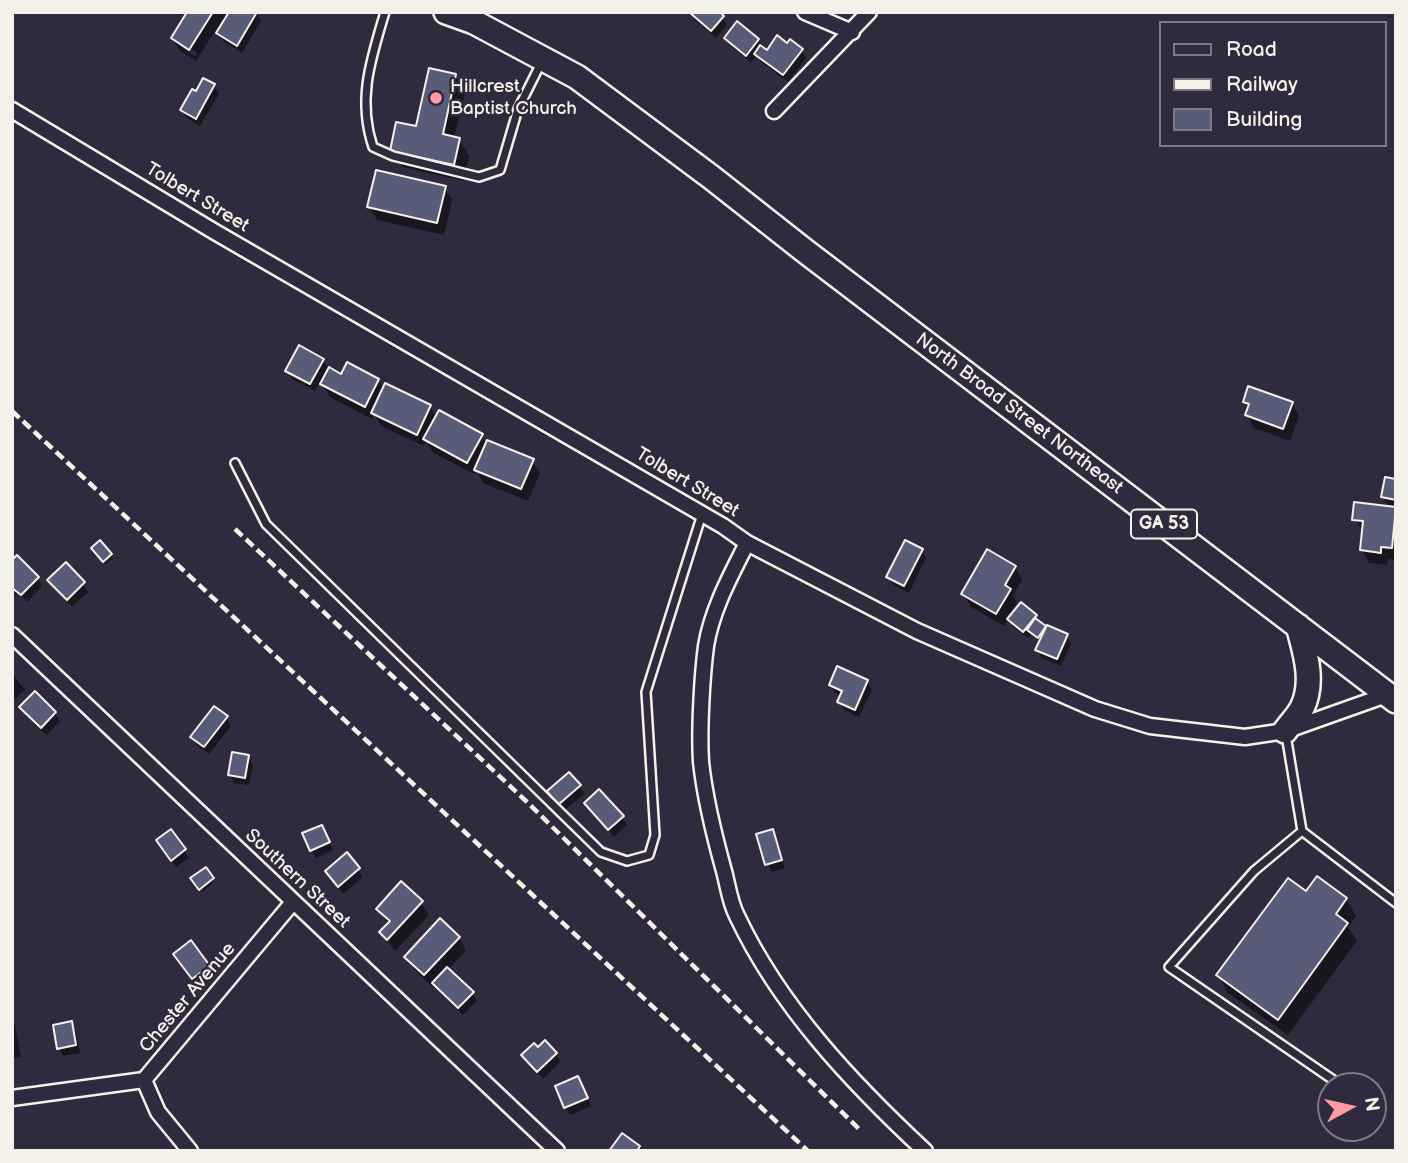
<!DOCTYPE html>
<html>
<head>
<meta charset="utf-8">
<style>
  body { margin:0 }
  #map { position:relative; width:1408px; height:1163px; overflow:hidden; background:#2f2a3d; font-family:"Balsamiq Sans",sans-serif }
  canvas { display:block }
  .frame { position:absolute; inset:0; border:14px solid #f4f1e8; pointer-events:none }
  .legend { position:absolute; left:1159px; top:21px; width:228px; height:126px; box-sizing:border-box; background:#2f2a3d; border:2px solid #7e7a81; margin:0; padding:9px 12px; list-style:none; font-size:21px; color:#f4f1e8 }
  .legend li { display:flex; align-items:center; gap:14px; height:35px }
  .legend b { width:35px; border:2px solid #7e7a81 }
  .north { position:absolute; left:1317px; top:1072px; width:70px; height:70px; box-sizing:border-box; background:#2f2a3d; border:2px solid #7e7a81; border-radius:50%; rotate:82deg; font-size:19px; font-weight:700; line-height:28px; text-align:center; color:#f4f1e8 }
  .north::after { content:''; display:block; margin:auto; width:24px; height:32px; background:#ff9aa2; clip-path:polygon(50% 0,100% 100%,50% 72%,0 100%) }
</style>
</head>
<body>
<div id="map">
<canvas width="1408" height="1163"></canvas>
<div class="frame"></div>
<ul class="legend">
<li><b style="height:9px;background:#2f2a3d"></b>Road</li>
<li><b style="height:9px;background:#f4f1e8"></b>Railway</li>
<li><b style="height:19px;background:#595c79"></b>Building</li>
</ul>
<div class="north">N</div>
</div>
<script>
const context = document.querySelector('canvas').getContext('2d');
context.lineJoin = 'round';
function fill(path, color) { context.fillStyle = color; context.fill(path, 'evenodd'); }
function trace(path, color, width, dash) { context.strokeStyle = color; context.lineWidth = width; context.lineCap = dash ? 'butt' : 'round'; context.setLineDash(dash || []); context.stroke(path); }
function label(font, color, halo, rows, align = 'center') {
  context.font = font + ' "Balsamiq Sans",sans-serif'; context.lineWidth = 5; context.setLineDash([]); context.textBaseline = 'middle'; context.strokeStyle = halo; context.fillStyle = color; for (const [text, x, y, turn = 0] of rows) {
    context.save(); context.translate(x, y); context.rotate((+turn || 0) * Math.PI / 180); context.textAlign = isNaN(turn) ? turn : align; if (halo) context.strokeText(text, 0, 0); context.fillText(text, 0, 0); context.restore();
  }
}
const shadow = new Path2D(`
  M189 12H256L261 21 242 53 223 41 218 33 225 22 222 20 196 61 180 51 173 38ZM181 42 197 53 195 56 181 47Z
  M691 12 722 17 727 25 716 38 695 20Z
  M738 24 758 41 767 52 787 45 801 50 806 58 788 82 761 62 757 55 751 63 731 46 726 38Z
  M455 75 465 93 454 138 459 139 469 156 464 181 402 167 392 150 417 128Z
  M204 80 214 86 219 94 200 126 187 118 182 110 197 93Z
  M444 188 452 200 444 235 377 220 369 207Z
  M323 360 328 369 342 376 378 380 384 391 430 406 436 418 481 435 487 445 532 461 540 473 528 501 483 483 477 471 474 474 432 452 426 441 424 446 381 426 374 414 372 419 330 397 320 381 315 391 292 379 287 371Z
  M1245 402 1292 403 1299 416 1290 441 1254 428 1247 415 1249 409Z
  M1396 481V506H1394L1396 560 1388 559 1387 565 1369 563 1362 550 1364 532 1354 519 1389 508 1382 496Z
  M100 542 113 558 106 564 95 551Z
  M922 550 926 558 909 593 893 585 888 577Z
  M17 558 38 578 42 586 27 602 18 594 16 596 12 593V562Z
  M1015 567 1022 580 1013 595 1017 602 1011 614 1035 616 1046 630 1067 636 1071 644 1061 666 1042 658 1037 650 1041 641 1032 634 1028 638 1014 627 1009 618 1004 626 971 607 963 594Z
  M49 580 83 584 88 592 72 607Z
  M12 673 25 690 12 701Z
  M867 682 872 690 859 717 844 710 839 702 842 696 835 693 830 685Z
  M21 707 55 713 60 721 46 735 26 715Z
  M227 718 231 726 209 754 197 745 192 737Z
  M248 757 253 765 249 785 234 783 230 775Z
  M579 786 584 794 564 811 549 792Z
  M586 803 622 817 627 825 614 837Z
  M171 831 189 858 176 867 162 848Z
  M772 831 785 868 772 872 767 864Z
  M326 835 333 850 316 858 311 850Z
  M347 855 363 877 343 894 327 872Z
  M205 869 214 882 202 892 193 878Z
  M1306 893 1346 899 1356 916 1348 927 1357 941 1288 1035 1228 993 1219 976Z
  M421 903 429 915 395 951 381 933 389 925 378 909Z
  M459 938 466 950 448 970 472 993 477 1001 463 1015 438 991 434 984 432 987 414 969 406 957Z
  M180 962 209 967 214 975 198 986Z
  M12 1019 15 1024 21 1057 12 1058Z
  M71 1023 76 1031 80 1053 63 1056 59 1048Z
  M556 1054 560 1062 543 1079 523 1055Z
  M582 1086 591 1106 570 1115 557 1087Z`);
const building = new Path2D(`
  M187 12H213L189 50 171 38Z
  M229 12H257L237 46 216 33Z
  M689 12H720L724 16 711 31Z
  M737 21 759 39 746 56 724 38Z
  M777 35 787 43 790 39 803 49 783 75 754 54 760 45 767 50Z
  M429 68 456 74 443 134 460 138 454 165 390 151 396 122 416 126Z
  M203 78 215 84 196 119 180 110 192 89 196 91Z
  M376 170 446 186 437 223 367 207Z
  M299 345 324 359 310 384 285 371Z
  M347 362 379 379 365 407 320 384 329 367 341 374Z
  M385 383 431 405 417 435 371 413Z
  M1248 386 1293 402 1283 429 1245 415 1249 404 1243 402Z
  M439 410 483 434 467 463 423 439Z
  M487 440 534 459 521 489 474 470Z
  M1385 477 1396 479V500L1381 497Z
  M1354 502 1396 507 1392 548 1381 547V553L1360 550 1363 521 1352 520Z
  M100 540 112 554 103 562 91 548Z
  M905 540 923 549 904 586 886 577Z
  M987 549 1016 566 1005 585 1011 589 996 614 961 594Z
  M17 555 39 577 21 595 12 588V560Z
  M66 562 85 582 67 600 47 580Z
  M1021 602 1037 615 1023 632 1007 619Z
  M1035 618 1046 626 1038 638 1027 630Z
  M1047 625 1068 634 1057 659 1035 650Z
  M837 666 868 680 855 710 837 702 842 691 829 685Z
  M35 691 56 712 41 728 19 707Z
  M214 706 228 716 204 747 190 737Z
  M232 752 249 755 245 778 228 775Z
  M569 772 581 785 558 805 547 791Z
  M599 789 624 816 608 830 584 803Z
  M322 825 330 842 310 851 302 833Z
  M171 829 186 849 171 861 156 840Z
  M773 829 782 860 765 865 756 834Z
  M347 852 360 868 338 887 325 871Z
  M206 867 214 878 199 890 190 878Z
  M1317 876 1347 898 1336 914 1348 923 1278 1020 1216 975 1288 878 1306 891Z
  M401 881 423 901 387 940 379 932 390 921 376 909Z
  M440 918 460 937 424 975 404 957Z
  M191 940 210 966 192 979 173 954Z
  M447 967 474 992 458 1008 432 983Z
  M72 1021 76 1045 57 1049 53 1025Z
  M545 1040 557 1053 537 1072 521 1055 534 1043 538 1047Z
  M578 1076 588 1098 564 1108 555 1086Z
  M622 1133 640 1146 637 1151H609Z`);
const service = new Path2D(`
  M385 12C371 59 357 99 373 147L393 156 479 177 500 170 518 109 542 61
  M235 463 266 524 601 852 627 861 649 855 655 835 646 692 702 514
  M1286 735 1302 831 1396 903
  M1302 831 1254 871 1169 967 1342 1086
  M1373 1107 1378 1110`);
const minor = new Path2D(`
  M805 12 852 32
  M12 110 215 232 723 526 747 543 917 631 1095 709 1150 726 1245 737 1285 731 1392 693
  M774 111 869 12
  M747 543C731 575 712 609 706 646 702 677 699 730 701 762 705 799 714 835 724 871 728 886 730 903 737 916 780 1007 852 1083 925 1151
  M12 635 557 1151
  M144 1080 158 1112 190 1151
  M12 1098 144 1080 293 902`);
const primary = new Path2D(`
  M446 12 474 22 577 77 711 177 805 251 1396 701
  M1285 731C1290 724 1298 716 1302 708 1315 682 1305 652 1298 626`);
const rail = new Path2D(`
  M12 411 808 1151
  M235 529 526 801 859 1129`);
const markers = [
  [436,98,7,"#ff9aa2"]
];
const shields = [
  [1164,524,66]
];
const shieldNames = [
  ["GA 53",1164,524]
];
const poiNames = [
  ["Hillcrest",450,87],
  ["Baptist Church",450,109]
];
const streetNames = [
  ["Tolbert Street",197,198,31],
  ["North Broad Street Northeast",1019,414,37],
  ["Tolbert Street",687,483,31],
  ["Southern Street",297,879,43],
  ["Chester Avenue",188,998,-50]
];
fill(shadow, '#0007');
fill(building, '#595c79');
trace(building, '#f4f1e8', 2);
trace(service, '#f4f1e8', 12);
trace(minor, '#f4f1e8', 19);
trace(primary, '#f4f1e8', 28);
trace(service, '#2f2a3d', 7);
trace(minor, '#2f2a3d', 14);
trace(primary, '#2f2a3d', 23);
trace(rail, '#f4f1e8', 4.5, [10, 5]);
for (const [x, y, r, color] of markers) { const dot = new Path2D(); dot.arc(x, y, r, 0, 2 * Math.PI); context.fillStyle = color; context.fill(dot); trace(dot, '#2f2a3d', 2.5); }
for (const [x, y, w] of shields) { const box = new Path2D(); box.roundRect(x - w / 2, y - 14.5, w, 29, 5); context.fillStyle = '#2f2a3d'; context.fill(box); trace(box, '#f4f1e8', 2); }
label('bold 18px', '#f4f1e8', null, shieldNames);
label('19px', '#f4f1e8', '#2f2a3d', poiNames, 'left');
label('19px', '#f4f1e8', '#2f2a3d', streetNames);
</script>
</body>
</html>
